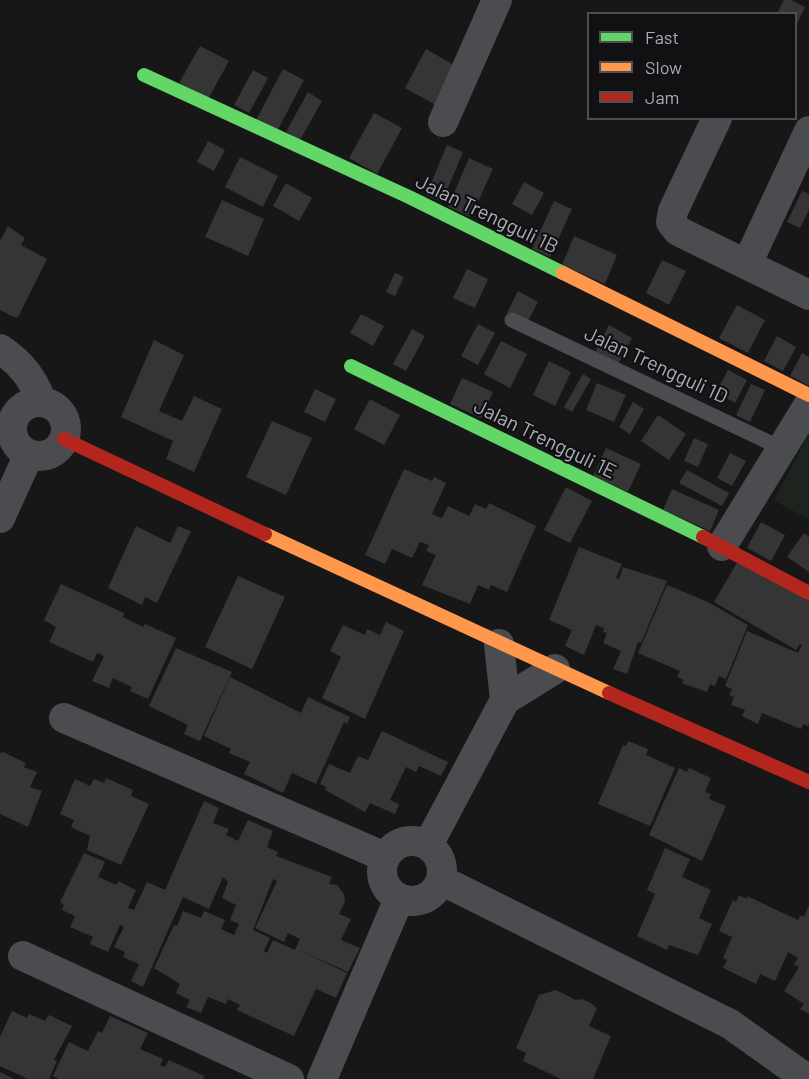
<!DOCTYPE html>
<html>
<head>
<meta charset="utf-8">
<style>
  body { margin:0 }
  #map { position:relative; width:809px; height:1079px; overflow:hidden; background:#171717; font-family:Barlow,sans-serif }
  canvas { display:block }
  .legend { position:absolute; left:587px; top:12px; width:210px; height:108px; box-sizing:border-box; background:#111113; border:2px solid #4d4f55; margin:0; padding:8px 10px; list-style:none; font-size:18px; color:#a8adb8 }
  .legend li { display:flex; align-items:center; gap:12px; height:30px }
  .legend b { width:30px; border:2px solid #4d4f55 }
</style>
</head>
<body>
<div id="map">
<canvas width="809" height="1079"></canvas>
<ul class="legend">
<li><b style="height:8px;background:#63d668"></b>Fast</li>
<li><b style="height:8px;background:#ff974d"></b>Slow</li>
<li><b style="height:8px;background:#b3261e"></b>Jam</li>
</ul>
</div>
<script>
const context = document.querySelector('canvas').getContext('2d');
context.lineJoin = 'round';
function fill(path, color) { context.fillStyle = color; context.fill(path, 'evenodd'); }
function trace(path, color, width, dash) { context.strokeStyle = color; context.lineWidth = width; context.lineCap = dash ? 'butt' : 'round'; context.setLineDash(dash || []); context.stroke(path); }
function label(font, color, halo, rows, align = 'center') {
  context.font = font + ' Barlow,sans-serif'; context.lineWidth = 4.5; context.setLineDash([]); context.textBaseline = 'middle'; context.strokeStyle = halo; context.fillStyle = color; for (const [text, x, y, turn = 0] of rows) {
    context.save(); context.translate(x, y); context.rotate((+turn || 0) * Math.PI / 180); context.textAlign = isNaN(turn) ? turn : align; if (halo) context.strokeText(text, 0, 0); context.fillText(text, 0, 0); context.restore();
  }
}
const green = new Path2D(`
  M809 433V519L774 501Z`);
const building = new Path2D(`
  M784 0H791L805 7 796 26V14H777Z
  M200 46 229 61 208 99 179 83Z
  M426 49 457 67 436 105 405 88Z
  M283 69 304 80 277 131 256 120Z
  M253 70 268 78 249 113 234 105Z
  M308 92 322 101 300 140 286 132Z
  M374 113 402 128 377 174 349 158Z
  M208 141 225 150 214 171 197 162Z
  M447 145 463 152 442 202 426 195Z
  M240 157 278 176 263 207 225 187Z
  M469 158 493 169 471 217 448 207Z
  M524 182 544 193 532 215 512 204Z
  M286 183 312 198 299 221 273 206Z
  M802 191 809 194V210L800 228 787 222Z
  M222 200 264 219 248 256 205 237Z
  M554 201 572 209 550 257 532 249Z
  M8 226 25 238 21 245 47 259 18 317H14L0 310V241Z
  M574 236 617 255 605 284 562 265Z
  M662 260 686 271 669 305 646 293Z
  M467 269 488 279 475 308 453 298Z
  M395 273 404 277 395 296 386 292Z
  M518 291 538 302 527 323 507 313Z
  M737 305 765 320 748 353 719 338Z
  M361 314 384 326 373 346 350 333Z
  M478 324 495 333 478 365 461 356Z
  M609 325 632 338 617 366 594 354Z
  M412 329 425 336 406 371 393 364Z
  M777 336 796 347 783 371 764 361Z
  M154 340 184 355 159 411 182 421 194 396 222 409 194 472 166 459 173 441 121 417Z
  M501 341 527 354 510 388 484 374Z
  M802 353 809 357V386L790 376Z
  M549 361 571 372 555 406 533 395Z
  M728 370 747 380 735 403 716 392Z
  M583 374 591 379 572 412 564 407Z
  M462 378 493 392 481 418 450 404Z
  M597 383 626 395 614 422 586 410Z
  M751 384 765 390 750 422 736 415Z
  M315 389 336 399 325 422 304 412Z
  M370 399 400 415 384 445 354 429Z
  M633 402 644 409 630 434 619 427Z
  M658 415 686 434 669 460 641 441Z
  M272 421 312 438 286 495 246 477Z
  M694 438 708 444 698 467 684 461Z
  M606 448 641 464 628 492 593 476Z
  M730 453 746 461 732 486 717 478Z
  M404 469 432 481 434 477 446 483 432 514 442 518 448 506 469 516 475 504 486 509 489 503 536 526 507 592 491 585 489 590 478 585 470 604 422 585 436 555 426 551 429 545 420 542 412 558 392 549 385 564 365 555Z
  M687 470 729 493 722 506 679 483Z
  M566 487 592 501 570 543 544 530Z
  M672 489 719 510 710 531 663 510Z
  M761 522 785 535 771 561 747 548Z
  M136 526 170 543 178 526 191 531 157 603 145 597 142 605 108 588Z
  M804 533 809 537V572L787 557Z
  M579 547 622 564 616 578 619 579 623 567 667 581 641 643 638 642 627 674 613 669 621 651 603 643 607 633 603 632 604 628 596 625 584 655 565 646 572 630 549 620Z
  M738 561 809 600V723L808 726 803 724 801 729 762 713 758 724 742 716 745 710 731 705 734 697 729 695 732 689 725 686 747 631 798 653 802 645 800 644 796 650 714 602Z
  M238 576 285 597 252 669 205 647Z
  M61 584 124 613 123 617 143 627 145 624 176 638 148 699 130 691 132 687 113 678 109 688 92 681 104 656 97 653 93 662 49 642 56 627 44 620Z
  M667 585 708 602 748 625 726 679 719 676 715 686 710 684 707 692 682 683 684 680 677 677 680 671 638 653Z
  M386 622 404 631 365 719 322 698 341 657 330 651 343 625 365 635 367 629 380 635Z
  M176 648 232 672 200 741 184 734 188 725 149 706Z
  M230 677 301 713 308 697 350 717 347 724 344 722 316 784 292 773 283 793 244 774 250 762 229 753 231 749 204 736Z
  M382 731 448 762 441 776 419 766 416 772 406 767 390 800 399 804 395 814 370 803 365 812 325 790 326 787 320 784 329 764 350 773 358 756 368 760Z
  M628 741 648 749 646 755 675 768 650 826 598 804 623 745 626 746Z
  M3 752 26 763 24 767 37 772 30 787 42 791 28 827 0 814V753Z
  M679 768 687 772 689 768 711 778 705 792 711 794 709 799 726 806 702 861 649 835Z
  M106 778 133 790 131 796 149 804 121 865 87 850 90 836 71 827 74 820 60 814 75 779 90 786 94 779 104 783Z
  M204 801 219 808 213 823 229 829 226 835 238 841 248 820 273 831 267 847 278 852 276 856 332 877 329 884 337 885 344 894 345 902 339 914 351 919 341 940 360 948 348 972 299 950 347 973 336 998 316 989 294 1036 237 1010 240 1005 228 999 226 1004 208 997 201 1013 186 1007 190 1000 176 993 180 984 154 968 174 925 177 926 183 911 201 918 204 911 225 920 221 929 234 935 239 924 230 920 236 905 222 898 228 882 223 877 209 909 183 897 143 987 131 981 139 964 123 957 125 952 114 947 124 927 120 925 108 952 90 944 93 937 70 927 75 916 62 910 64 905 60 902 84 853 105 862 98 877 117 885 118 881 136 890 128 908 134 910 147 882 165 890ZM273 879 277 881 255 928 284 942 288 933 300 939 295 950 273 940 267 953 264 951 270 938 253 930Z
  M665 848 690 859 682 877 711 890 699 918 712 924 698 955 669 945 667 950 637 936 655 894 647 890Z
  M739 895 747 899V896L798 920 801 915 804 917 809 905V1014L800 1009 804 1004 784 991 799 967 794 964 798 958 788 952 775 981 760 974 756 984 723 968 727 960 723 958 732 937 719 931 733 900 736 902Z
  M556 990 576 1000 582 999 591 1003 597 1008 589 1026 611 1036 593 1079H561L523 1061 526 1053 516 1048 539 995Z
  M12 1011 27 1018 29 1014 45 1021 49 1015 72 1026 54 1060 57 1061 49 1079H28L0 1066V1037Z
  M110 1016 148 1033 140 1049 163 1059 160 1065 165 1067 169 1060 204 1076 203 1079H59L53 1076 69 1042 88 1051 98 1031 102 1033Z
  M0 1072 14 1079H0Z`);
const lane = new Path2D(`
  M512 320 783 449`);
const street = new Path2D(`
  M717 118 673 211 671 222 678 231 809 295
  M443 122 497 0
  M747 264 809 131
  M0 349C22 364 32 377 42 402
  M12 429a27 27 0 1 1 54 0a27 27 0 1 1-54 0Z
  M0 518 29 454
  M722 546 809 404
  M499 644 505 700
  M64 718 385 857
  M382 871a30 30 0 1 1 60 0a30 30 0 1 1-60 0Z
  M428 845 505 700 555 669
  M441 880 730 1024 807 1079
  M23 956 289 1079
  M322 1079 399 899`);
const fast = new Path2D(`
  M144 75 409 197 563 273
  M351 366 703 537`);
const slow = new Path2D(`
  M563 273 809 395
  M265 534 609 693`);
const jam = new Path2D(`
  M64 439 265 534
  M703 537 809 593
  M609 693 809 782`);
const streetNames = [
  ["Jalan Trengguli 1B",487,214,26],
  ["Jalan Trengguli 1D",656,365,25],
  ["Jalan Trengguli 1E",545,439,26]
];
fill(green, '#1d241e');
fill(building, '#353536');
trace(lane, '#4b4c50', 15);
trace(street, '#4b4c50', 30);
trace(fast, '#63d668', 14);
trace(slow, '#ff974d', 14);
trace(jam, '#b3261e', 14);
label('20px', '#a8adb8', '#111113', streetNames);
</script>
</body>
</html>
